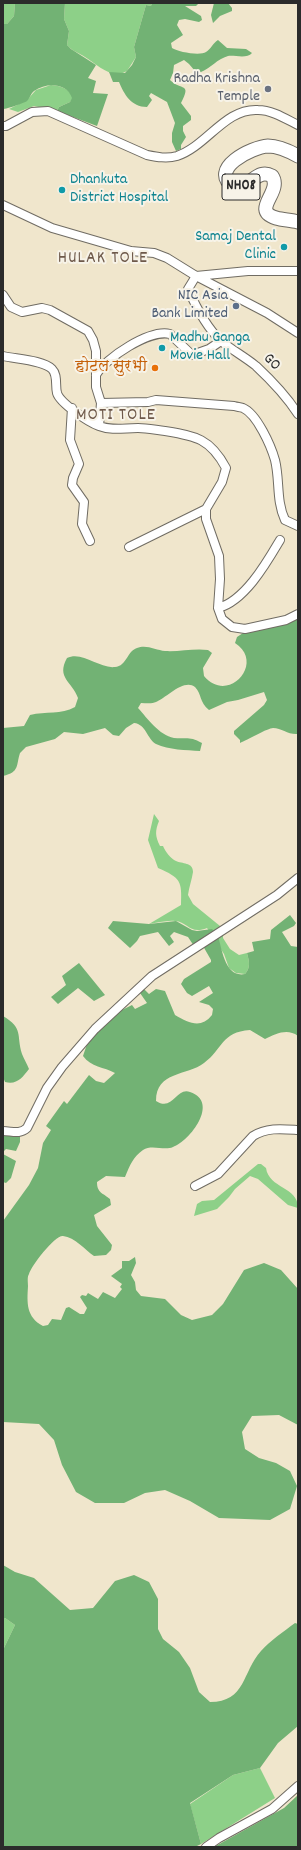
<!DOCTYPE html>
<html>
<head>
<meta charset="utf-8">
<style>
  body { margin:0 }
  #map { position:relative; width:301px; height:1850px; overflow:hidden; background:#f0e6cc; font-family:Dekko,sans-serif }
  canvas { display:block }
  .frame { position:absolute; inset:0; border:4px solid #2b2b2b; pointer-events:none }
</style>
</head>
<body>
<div id="map">
<canvas width="301" height="1850"></canvas>
<div class="frame"></div>
</div>
<script>
const context = document.querySelector('canvas').getContext('2d');
context.lineJoin = 'round';
function fill(path, color) { context.fillStyle = color; context.fill(path, 'evenodd'); }
function trace(path, color, width, dash) { context.strokeStyle = color; context.lineWidth = width; context.lineCap = dash ? 'butt' : 'round'; context.setLineDash(dash || []); context.stroke(path); }
function label(font, color, halo, rows, align = 'center') {
  context.font = font + ' Dekko,"Playpen Sans Deva",sans-serif'; context.lineWidth = 4; context.setLineDash([]); context.textBaseline = 'middle'; context.strokeStyle = halo; context.fillStyle = color; for (const [text, x, y, turn = 0] of rows) {
    context.save(); context.translate(x, y); context.rotate((+turn || 0) * Math.PI / 180); context.textAlign = isNaN(turn) ? turn : align; if (halo) context.strokeText(text, 0, 0); context.fillText(text, 0, 0); context.restore();
  }
}
const green = new Path2D(`
  M3 3H15L14 16 7 24H3Z
  M65 3H152L151 6 146 5 134 47 136 57 127 71C111 80 98 65 85 57 79 53 72 51 67 45L69 31 64 19Z
  M51 85C61 86 69 88 73 98L70 102 59 107 57 111 34 106 18 112 9 109 27 100 36 90Z
  M154 814 159 821C155 831 155 836 160 846H163C165 851 171 859 176 861 182 864 193 862 193 872 192 879 189 887 188 895L193 904 220 926 223 931V938L230 949 239 955 247 953C249 961 251 967 245 974L236 973 229 968 224 954 207 928C190 935 188 922 175 921 167 920 157 923 149 924L181 905C182 881 181 878 158 868L148 840Z
  M258 1164H261L266 1168C269 1189 298 1186 298 1208L288 1205 258 1179 250 1176 235 1189 229 1197 217 1209 194 1216 197 1204 202 1201 214 1200Z
  M3 1618H5L15 1625 3 1650Z
  M260 1768 275 1798 201 1844 190 1804 233 1775Z`);
const forest = new Path2D(`
  M15 3H65L64 19 69 31 67 45 71 49 96 65 88 78 96 81 93 93 108 94 97 126 57 111 59 107 70 102 72 98C67 83 47 82 34 91 31 93 30 98 27 101 24 103 7 109 3 109V24H7L14 16Z
  M152 3H199L196 6H185L201 16 202 20 199 22 185 19 179 20 177 25 183 35 171 43 172 48C178 52 200 56 206 52 211 49 213 43 218 40L227 48 246 49 252 53C247 59 235 55 228 56 217 59 211 68 201 72L195 71 189 64 184 60 174 65 173 73 170 80C181 91 192 82 181 103L191 116V120L183 126V131L186 137 181 145V149L176 151 172 142V133L175 123 167 102 151 93 149 96 152 100 147 107C131 107 124 94 119 82H113L109 72 125 73 132 65 136 57 134 47 146 5 151 6Z
  M214 3H228L232 8V11L220 16 213 23 211 15Z
  M298 612V734C288 735 282 728 273 728 268 728 247 740 240 743V740L234 734V731L264 705 267 700 264 692 238 700 227 702 209 710C199 702 202 694 195 687 184 678 166 698 156 702 152 704 146 703 141 703L138 708C148 719 159 735 174 738 187 739 190 736 202 743L200 751C186 750 169 750 156 744 147 739 146 724 134 723L126 728 119 736 113 735 105 728 83 734 64 732 55 739 26 747 20 753C16 765 20 772 3 776V728L24 726 30 715C46 711 61 715 75 707L78 698C72 681 56 678 67 658 83 651 99 669 115 667 127 666 127 651 137 648 146 644 156 650 165 651 179 652 194 648 208 650L212 653 203 668 204 676C228 705 266 663 235 643L237 637 246 631Z
  M290 915 296 923 294 926 282 932 291 946 298 947V1036C287 1028 276 1034 265 1039L250 1030C221 1032 223 1049 204 1063 187 1076 156 1071 156 1101 173 1112 176 1087 190 1092 220 1102 190 1141 173 1147 164 1151 152 1144 143 1150 133 1157 130 1165 125 1177L106 1176 97 1182C97 1193 103 1193 110 1199L111 1205 94 1215 97 1226 112 1245 111 1250 106 1255 94 1256C85 1250 75 1237 63 1236 55 1235 31 1266 29 1274 27 1277 28 1282 28 1286 27 1303 26 1317 43 1326L48 1325 52 1319 61 1320 66 1308 69 1307 80 1314H84L87 1308 80 1297 82 1295 86 1296 88 1293 98 1299 103 1292 115 1298 122 1289 120 1287 122 1284 111 1276 122 1268V1261H129L135 1257 136 1263 131 1275 135 1282 136 1290 141 1296 165 1299 181 1315 192 1320 212 1315 223 1304 244 1270 264 1263 281 1270 298 1289V1425L279 1415 252 1416 242 1432 245 1449 259 1458 276 1463 290 1471 297 1486 290 1509 270 1520 219 1518 190 1501 165 1490 145 1493 124 1503H95L76 1492 62 1465 54 1440 39 1424 3 1422V1221L29 1185 38 1168 43 1143 51 1130 46 1126 64 1101 67 1104 89 1075 96 1081 104 1083 115 1073C104 1067 91 1067 83 1056L88 1041 120 1011 132 1005 135 1009 147 1003 140 993 144 989 149 994 156 989 165 991 175 1015C189 1023 201 1029 212 1015L213 1009 209 1005 199 1002 213 993 209 986 192 996 187 993 181 984 184 979 211 962V960L203 946 218 936C222 949 225 978 245 974 251 967 249 961 247 953L254 951 252 942 270 939 271 930Z
  M113 921 149 924 176 921 192 930 197 931 212 929 216 933 194 946 188 937 174 932 170 936 174 942 169 946 158 932 140 936 137 941 130 948 108 928Z
  M79 963 105 995 94 1001 78 988 58 1004 51 997 66 985 62 976Z
  M3 1016C24 1029 16 1034 22 1054 24 1059 27 1064 29 1069 22 1078 17 1085 5 1082L3 1077Z
  M9 1133 20 1136V1142L16 1151 6 1149 3 1152V1135Z
  M3 1154 16 1161 11 1178 6 1183 3 1182Z
  M3 1565 15 1572 34 1578 70 1610 93 1608 115 1581 134 1575 149 1582 158 1599V1629L163 1639 179 1652 190 1668 199 1692 210 1702C246 1702 242 1672 261 1651 271 1640 283 1632 295 1623L298 1624V1726L278 1743 260 1768 233 1775 190 1803 201 1844 195 1847H3V1650L15 1625 5 1618H3Z
  M298 1795V1847H214L284 1808Z`);
const street = new Path2D(`
  M3 126H6L32 112 48 111 147 155C157 157 167 159 177 156 207 146 225 108 258 110 272 110 286 119 298 125
  M3 205 52 228 131 251 154 253 167 258 196 276 267 313 298 333
  M298 271H248L196 276 188 289C196 307 206 327 221 341 232 350 245 357 256 366 271 380 287 397 298 414
  M3 295 11 307 22 312 42 308 50 310 88 331 93 340 96 351V387L101 403 148 402 156 400 234 406C237 407 241 407 243 408 257 414 271 446 275 460 280 480 276 501 285 520L298 526
  M3 356C16 359 43 360 52 369 58 375 55 385 57 393 60 403 88 422 99 426 112 431 124 428 138 428 147 428 156 430 165 431 195 436 210 438 226 468L222 482 206 509V519L219 556 220 579 218 608 222 619 232 627 245 629 286 620 298 614
  M96 375C105 358 150 329 170 334L192 355 209 349 221 341
  M72 408 70 440 79 464 73 478 72 485 84 502 82 524 90 541
  M99 426 101 403
  M129 547 206 509
  M218 608C245 601 267 562 280 540
  M3 1131C12 1131 19 1135 27 1128L47 1088 62 1067 95 1029 152 976 277 895 298 878
  M195 1186 218 1174 253 1136C267 1127 283 1129 298 1130
  M206 1847 219 1838 272 1809 298 1786`);
const primary = new Path2D(`
  M298 156C289 151 279 146 268 146 252 147 207 169 234 187 252 187 257 168 272 176 283 192 250 210 276 218 283 220 291 220 298 222`);
const markers = [
  [268,89,4,"#6b7280"],
  [62,190,4,"#0f9aa8"],
  [284,247,4,"#0f9aa8"],
  [236,306,4,"#5c6f8a"],
  [162,348,4,"#0f9aa8"],
  [155,368,4,"#e8710a"]
];
const shields = [
  [241,187,38]
];
const shieldNames = [
  ["NH08",241,187]
];
const worshipNames = [
  ["Radha Krishna",260,80],
  ["Temple",260,98]
];
const cultureNames = [
  ["Dhankuta",70,181],
  ["District Hospital",70,199],
  ["Samaj Dental",276,238,"right"],
  ["Clinic",276,256,"right"],
  ["Madhu Ganga",170,339],
  ["Movie Hall",170,357]
];
const serviceNames = [
  ["NIC Asia",228,297],
  ["Bank Limited",228,315]
];
const streetNames = [
  ["GO",271,363,44]
];
const foodNames = [
  ["होटल सुरभी",147,368]
];
const quarterNames = [
  ["HULAK TOLE",103,260],
  ["MOTI TOLE",116,417]
];
fill(green, '#8dd088');
fill(forest, '#72b274');
trace(street, '#706c63', 10);
trace(primary, '#706c63', 15);
trace(street, '#fff', 8);
trace(primary, '#fff', 13);
for (const [x, y, r, color] of markers) { const dot = new Path2D(); dot.arc(x, y, r, 0, 2 * Math.PI); context.fillStyle = color; context.fill(dot); trace(dot, '#f7f3e8', 1.5); }
for (const [x, y, w] of shields) { const box = new Path2D(); box.roundRect(x - w / 2, y - 13, w, 26, 3); context.fillStyle = '#f7f3e8'; context.fill(box); trace(box, '#2b2b2b', 1); }
label('bold 15px', '#2b2b2b', null, shieldNames);
label('16px', '#5b616d', '#f7f3e8', worshipNames, 'right');
label('16px', '#0d838f', '#f7f3e8', cultureNames, 'left');
label('16px', '#4e5e75', '#f7f3e8', serviceNames, 'right');
label('16px', '#2b2b2b', '#f7f3e8', streetNames);
label('16px', '#c56008', '#f7f3e8', foodNames, 'right');
context.letterSpacing = '1px';
label('18px', '#6e594a', '#f7f3e8', quarterNames);
context.letterSpacing = '0px';
</script>
</body>
</html>
